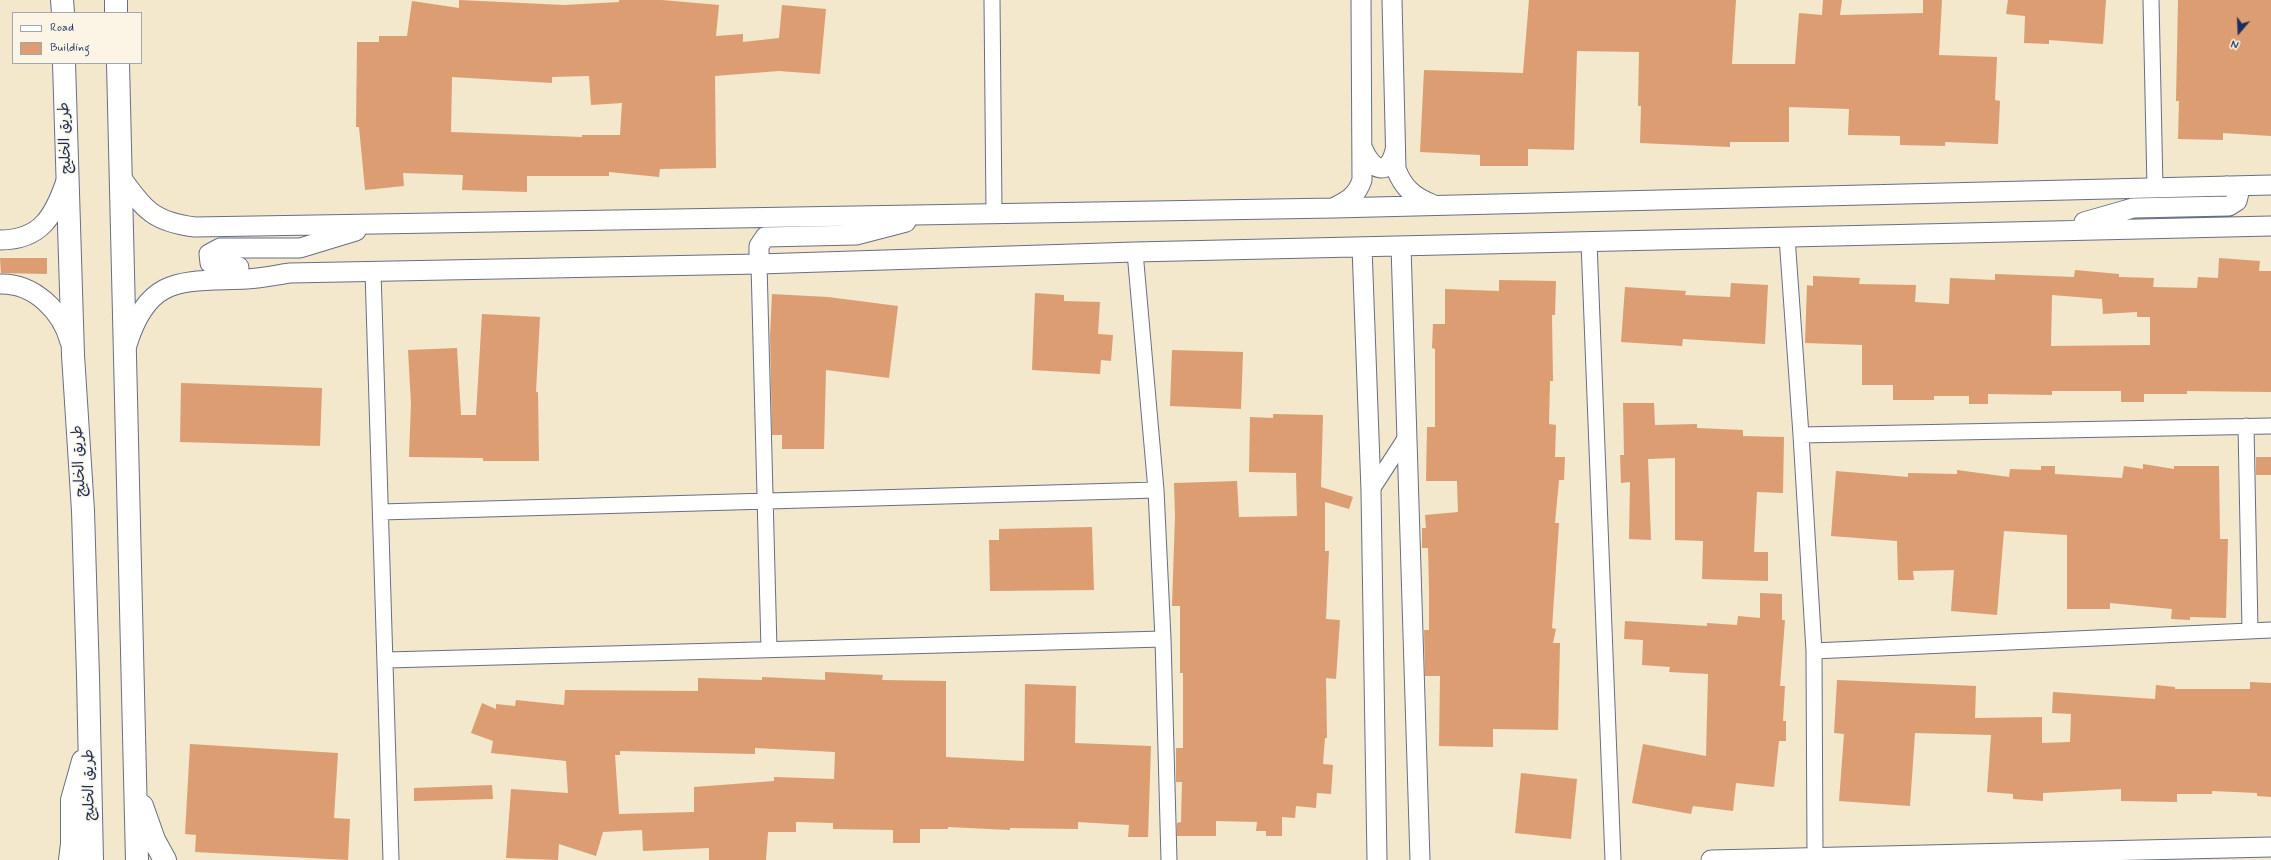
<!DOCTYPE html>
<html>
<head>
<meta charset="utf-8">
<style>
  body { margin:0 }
  #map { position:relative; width:2271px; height:860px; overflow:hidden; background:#f3e7cc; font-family:Mynerve,sans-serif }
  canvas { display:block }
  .legend { position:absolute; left:12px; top:12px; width:130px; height:52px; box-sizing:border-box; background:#fcf5e5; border:1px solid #a2a6af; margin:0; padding:5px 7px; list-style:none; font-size:12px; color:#1b2f5e }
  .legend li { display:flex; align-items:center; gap:8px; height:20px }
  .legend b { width:20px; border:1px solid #a2a6af }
  .north { position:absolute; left:2219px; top:12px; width:40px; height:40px; -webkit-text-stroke:3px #fcf5e5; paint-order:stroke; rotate:199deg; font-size:11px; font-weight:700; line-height:16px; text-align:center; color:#1b2f5e }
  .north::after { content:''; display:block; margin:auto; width:14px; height:18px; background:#1b2f5e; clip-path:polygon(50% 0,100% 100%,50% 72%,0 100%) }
</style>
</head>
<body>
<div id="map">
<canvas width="2271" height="860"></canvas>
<ul class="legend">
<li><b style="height:5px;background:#fff"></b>Road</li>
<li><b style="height:11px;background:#dc9d72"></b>Building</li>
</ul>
<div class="north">N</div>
</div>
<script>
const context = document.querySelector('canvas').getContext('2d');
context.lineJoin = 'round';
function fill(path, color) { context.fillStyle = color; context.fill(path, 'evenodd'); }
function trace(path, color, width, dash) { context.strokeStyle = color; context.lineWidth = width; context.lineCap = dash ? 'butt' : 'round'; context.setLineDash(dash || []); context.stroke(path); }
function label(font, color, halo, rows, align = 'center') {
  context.font = font + ' Mynerve,"Playpen Sans Arabic",sans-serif'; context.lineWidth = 3; context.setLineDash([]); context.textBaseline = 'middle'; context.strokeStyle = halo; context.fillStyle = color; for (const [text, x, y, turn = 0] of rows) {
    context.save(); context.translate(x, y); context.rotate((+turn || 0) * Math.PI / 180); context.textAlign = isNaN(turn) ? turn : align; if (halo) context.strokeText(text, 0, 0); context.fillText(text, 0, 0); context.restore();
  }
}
const building = new Path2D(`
  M459 0 564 5 619 2V0H662L719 5 716 36 743 34V42L779 38 782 5 826 9 820 74 779 71 715 76 716 168 660 169 659 177 609 172V176H527V192L462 190 463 175 403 173 404 186 365 190 359 127H356L357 42H379V36H407L412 1 459 8ZM589 76 591 105 622 103 620 135H582V137L451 132 452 77 552 83V77Z
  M1529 0H1736L1732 64H1795L1799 13 1822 15 1823 0H1842L1840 15 1923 13V0H1942L1939 55 1997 57 1995 100 2000 101 1998 144 1945 142V146L1900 145V136L1848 135 1849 109 1789 107V142H1730V147L1640 143 1641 106H1638L1639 52 1577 51 1574 150 1528 149V166H1480V155L1420 152 1424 70 1523 73Z
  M2008 0H2106L2103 44 2049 40V44L2024 43 2025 16 2006 14Z
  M2178 0H2271V136L2223 133V140L2178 139 2179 101H2176Z
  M0 258H47V274L1 273Z
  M2219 258 2260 261 2259 271H2271V392L2187 391V394H2144V402H2121V391H2052V395L1988 394V404H1969V396H1934V400H1893V385H1862V345L1805 343 1807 285 1813 286V276L1860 278 1859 284 1916 285 1915 302 1949 304 1950 278 1995 280V274L2074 277 2075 270 2119 274V277L2154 278 2153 287 2197 288 2198 277 2218 278ZM2052 295 2102 299 2103 314 2137 312V317H2150V345L2051 346Z
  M1499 280 1556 281 1555 315H1552L1553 381H1550L1549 424 1556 425 1555 457H1565L1564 480H1559L1555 523H1559L1552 628 1556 629 1553 643H1560L1558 730 1493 729V747L1439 746 1440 676H1425L1424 630H1429V590L1428 548H1422V528H1426L1425 515 1458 512 1457 481H1426L1427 427H1435V349L1432 348 1433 324H1445V289L1499 291Z
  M1731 283 1768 285 1765 344 1683 339 1682 346 1621 342 1625 287 1686 291 1685 295 1730 297Z
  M1035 293 1064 295V301L1100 302 1098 334 1113 335 1111 361 1101 360 1100 374 1032 370Z
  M772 294 828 297 898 306 889 378 826 370 824 449H782V435H772L770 335Z
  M482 314 540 317 536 392H538L539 461H483V458L409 457 411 403 408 350 457 348 461 415H476Z
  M1172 350 1243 352 1241 409 1170 406Z
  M181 383 322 388 320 446 180 442Z
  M1623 403H1654L1655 425 1697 424V428L1743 430V436L1784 437 1783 493 1757 492 1754 552H1768V581L1702 579 1703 541 1675 540V458L1648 459 1651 540 1629 539 1630 482 1621 483 1620 455H1624Z
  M1273 414 1323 415 1321 487 1353 497 1349 509 1325 502V551H1329L1326 619 1340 620 1336 679 1326 678 1327 738H1325L1323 764 1333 765 1331 794 1317 793 1316 808 1296 806 1295 818 1282 817V836H1266V831H1256L1257 822 1216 821V836H1177V823L1181 822 1182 782H1176V748H1183V673H1180V606H1172L1175 516 1174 483 1237 481 1239 517 1297 516 1296 473 1249 472 1250 417 1273 418Z
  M2256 457H2271V475H2256Z
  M2143 464 2174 469V466H2219L2220 539H2228L2226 618 2190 617V620L2171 619 2172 609 2110 603V609H2067V535L2004 531 1997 615 1951 611 1954 570 1913 571 1914 580H1898L1897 541 1831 536 1836 471 1908 477V473L1957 474V470L2009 477 2010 469 2041 470V466H2055V474L2122 478 2124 466 2143 469Z
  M1092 527 1094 590 990 591 989 540H999V529Z
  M1760 593 1782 594V620H1785L1780 686H1785L1783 721H1786V741H1779L1774 787 1736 783 1733 811 1693 806 1691 814 1632 803 1643 744 1706 756 1708 674 1669 672 1670 667 1642 665 1643 640 1624 639 1625 621 1707 626V623L1737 625 1738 616 1760 618Z
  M825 672 883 675 882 680 946 681V757L1024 761 1025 684 1076 686 1075 743 1151 746 1148 837H1128L1129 825 1078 822V829L1010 828V830L948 827V829H920V843H893V830L833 829V823L796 822V832H768L766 860H709V848L643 851 642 830 603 832 596 856 559 844 558 860 506 858 511 789 568 793 566 761 491 753 493 741 471 733 482 703 496 709V704L515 706 516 700 564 705 565 690 698 691V678L762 680V677L825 680ZM755 748 835 752 834 779 774 777V781L694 787V812L619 814 615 755H620V751L755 754Z
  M1837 680 1976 686 1975 718 2042 717V743L2070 742 2071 714 2052 713 2053 692 2155 699 2156 685 2175 687V689H2250V682L2271 683V797L2257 796V793L2212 791V794H2177V802L2121 801V789L2043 793V801L2013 799V794L1987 792 1991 735 1915 733 1910 806 1839 801 1844 734 1834 733Z
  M190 744 338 753 334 818 350 819 348 860 195 852 196 835 185 834Z
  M1521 773 1577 779 1571 839 1515 833Z
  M492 785 493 799 414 801V788Z`);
const minor = new Path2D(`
  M992 0 994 213
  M2151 0 2155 188
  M1787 237 1801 435
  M1589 242 1613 860
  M1135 252 1156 490 1163 639 1169 860
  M759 264 769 649
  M373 271 391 860
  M2246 426 2250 630
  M1371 491 1408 434
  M381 512 1156 490
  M1814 651 2271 630
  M387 660 1163 639
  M1815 858 1814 651 1801 435 2271 426`);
const tertiary = new Path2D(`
  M1392 0 1396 169C1403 187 1413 197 1432 204
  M1363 149C1372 171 1389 177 1395 150
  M121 177C144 210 154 222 195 227L1334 208 2271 185
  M1335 207C1349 200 1357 195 1362 180L1361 0
  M2084 222 2133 208 2229 206 2237 201 2239 193 2234 187 2226 186
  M0 240C41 240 54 216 66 181
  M1401 246 1420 860
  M1362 247 1371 491 1377 860
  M759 264V246L765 237 856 235 906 222
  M239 267 214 266 210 263 209 254 220 248H300L356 231
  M0 284C34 283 62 311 70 342
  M127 345C149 273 184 282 247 279 262 278 276 275 290 273L759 264 1135 252 2271 226
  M1711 860 2271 847`);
const primary = new Path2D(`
  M62 0 63 13
  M116 0V13
  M64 63 73 355 83 511 88 676 92 860
  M118 63 137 860
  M142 806 154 840 165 860
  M70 860 72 844V800L83 761`);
const streetNames = [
  ["طريق الخليج",66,138,-92],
  ["طريق الخليج",80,461,-93],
  ["طريق الخليج",90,785,-91]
];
fill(building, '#dc9d72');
trace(minor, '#676f84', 17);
trace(tertiary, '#676f84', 21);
trace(primary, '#676f84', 24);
trace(minor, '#fff', 15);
trace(tertiary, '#fff', 19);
trace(primary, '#fff', 22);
label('15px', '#1b2f5e', '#fcf5e5', streetNames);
</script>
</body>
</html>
